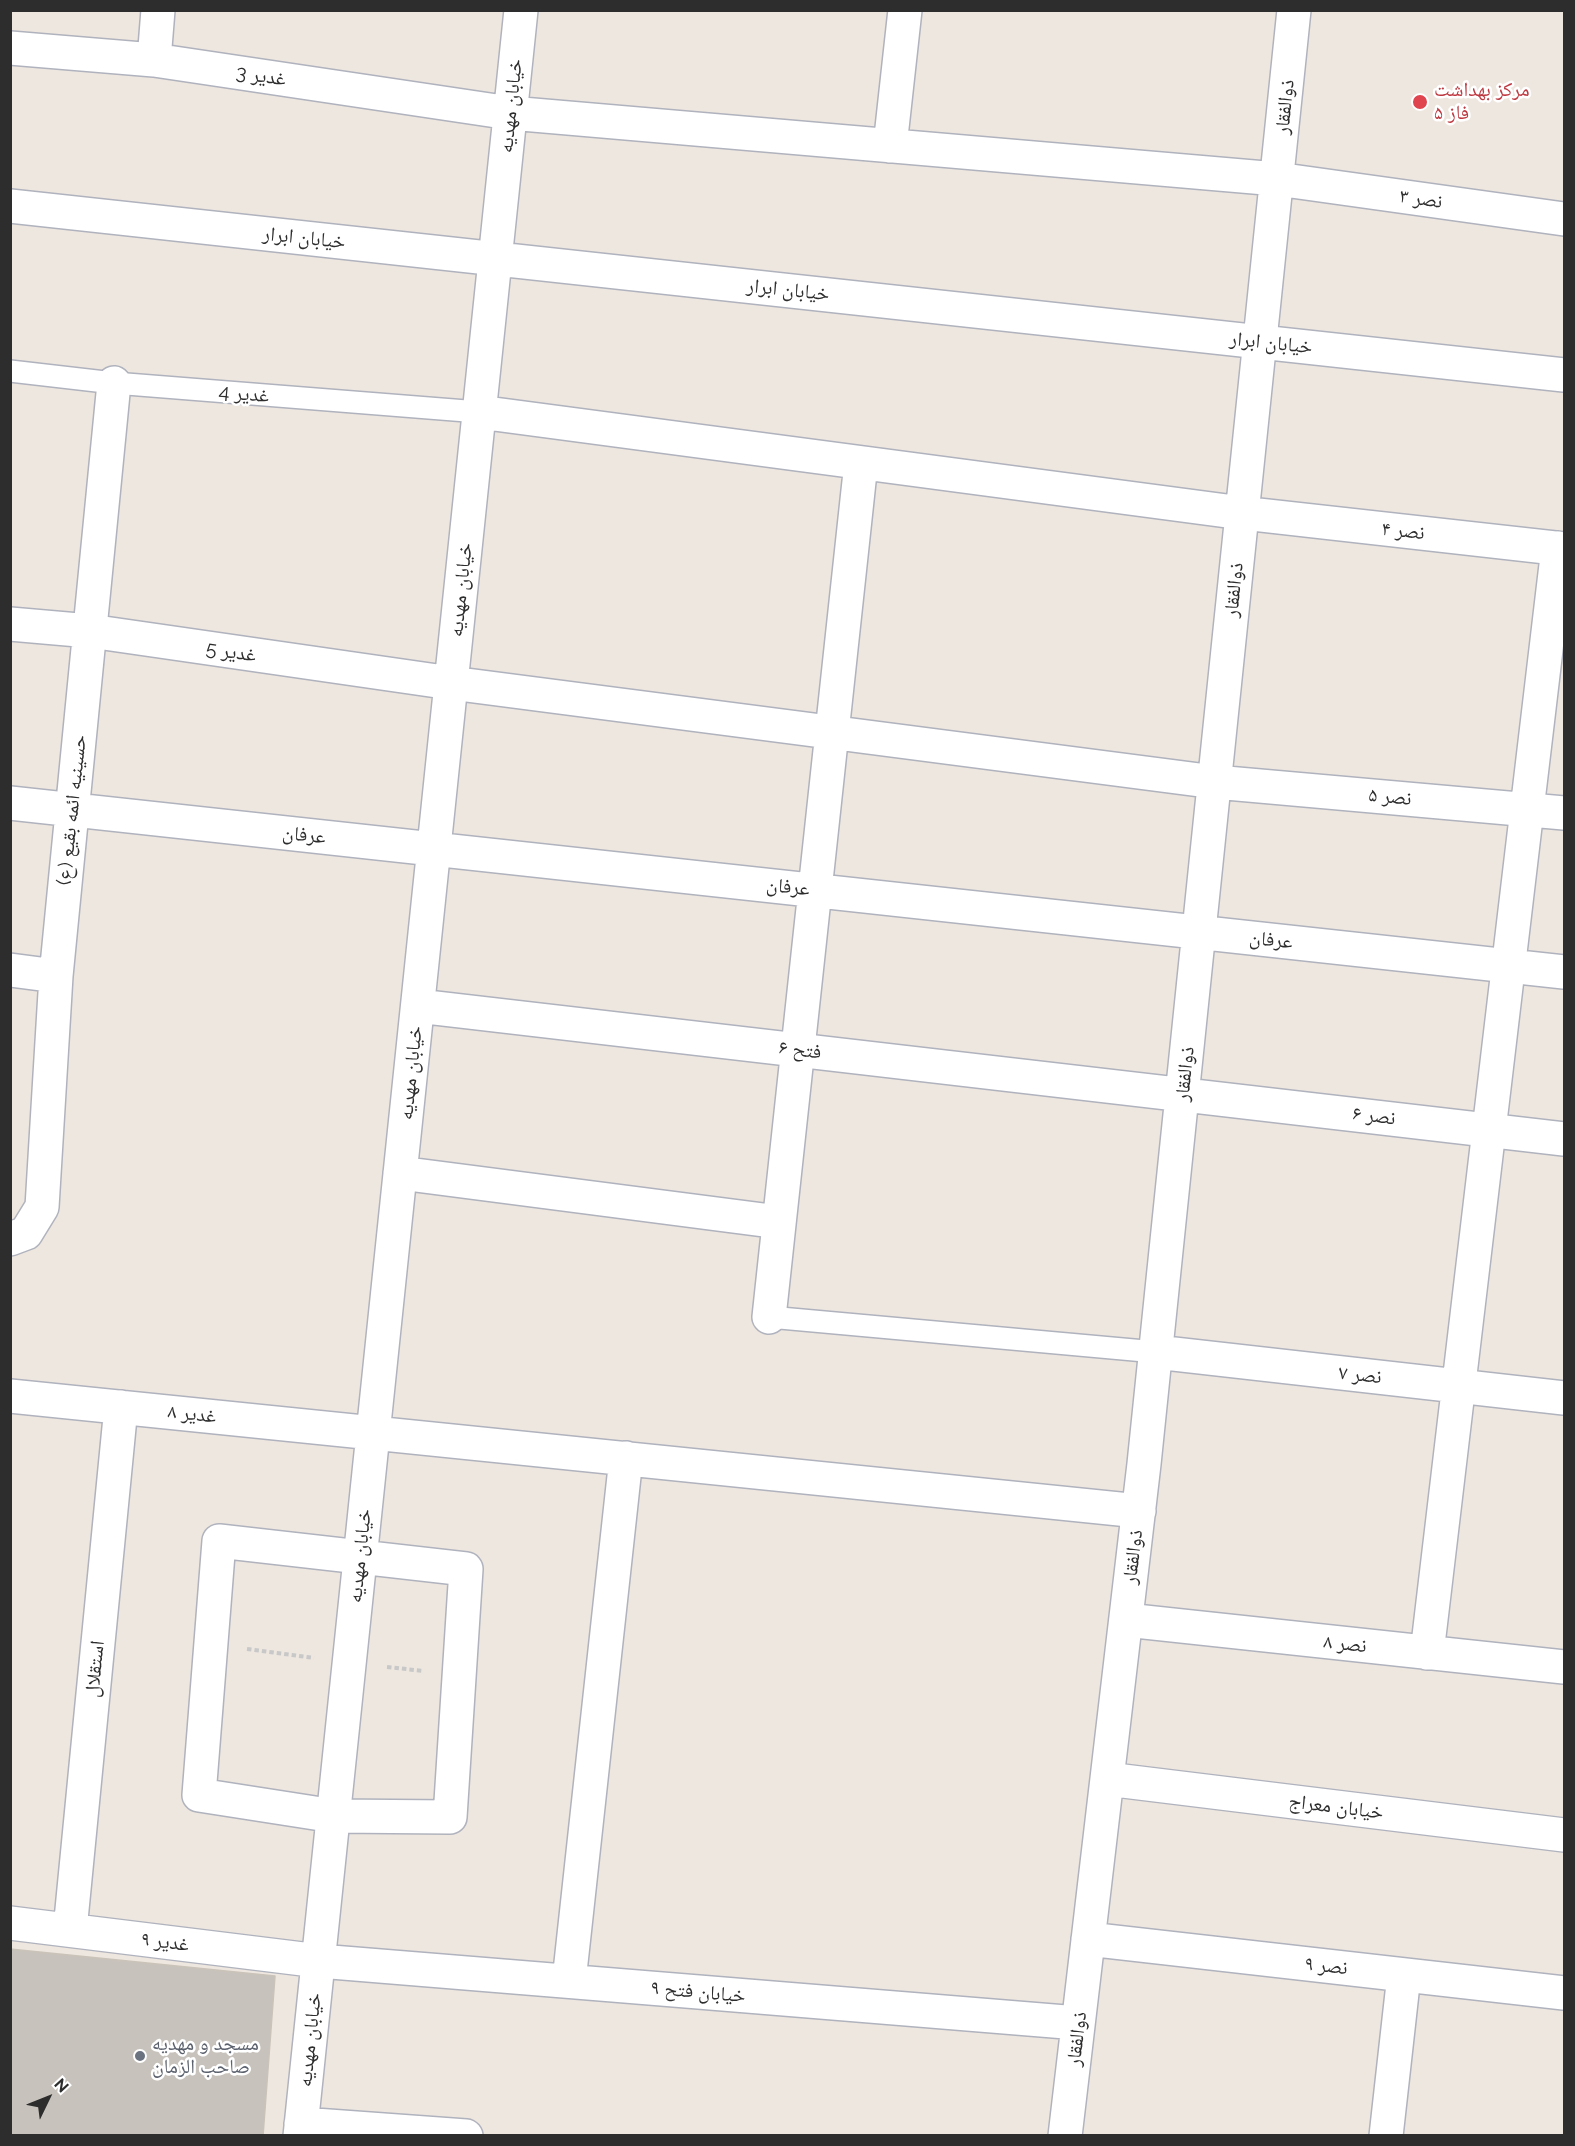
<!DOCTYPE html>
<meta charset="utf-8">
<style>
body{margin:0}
#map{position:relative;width:1575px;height:2146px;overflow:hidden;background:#eee7e0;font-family:Raleway,sans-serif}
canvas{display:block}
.frame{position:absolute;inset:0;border:12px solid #2d2d2d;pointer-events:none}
.north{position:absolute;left:18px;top:2068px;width:60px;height:60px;-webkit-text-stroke:4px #fff;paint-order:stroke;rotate:47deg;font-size:16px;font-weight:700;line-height:24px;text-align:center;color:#2d2d2d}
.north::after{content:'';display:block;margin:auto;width:21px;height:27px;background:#2d2d2d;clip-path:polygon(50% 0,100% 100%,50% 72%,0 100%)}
</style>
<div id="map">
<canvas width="1575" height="2146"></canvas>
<div class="frame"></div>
<div class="north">N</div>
</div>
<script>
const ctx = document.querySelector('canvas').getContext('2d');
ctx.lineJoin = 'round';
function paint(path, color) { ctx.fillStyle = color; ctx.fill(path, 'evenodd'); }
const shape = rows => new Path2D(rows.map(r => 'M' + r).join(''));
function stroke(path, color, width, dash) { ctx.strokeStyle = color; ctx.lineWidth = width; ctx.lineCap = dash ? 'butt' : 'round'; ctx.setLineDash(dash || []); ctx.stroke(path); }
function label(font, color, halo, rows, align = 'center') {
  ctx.font = font + ' Raleway,"Noto Naskh Arabic",sans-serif'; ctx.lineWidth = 5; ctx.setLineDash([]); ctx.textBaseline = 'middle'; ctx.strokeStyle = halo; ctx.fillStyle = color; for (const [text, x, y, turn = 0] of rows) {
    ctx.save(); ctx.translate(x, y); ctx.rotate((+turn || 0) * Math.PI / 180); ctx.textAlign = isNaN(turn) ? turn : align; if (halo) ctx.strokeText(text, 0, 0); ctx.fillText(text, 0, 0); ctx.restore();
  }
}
const building = shape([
 [10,1949,275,1976,263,2136,10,2136,10,1949]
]);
const path = shape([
 [247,1649,314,1658],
 [387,1667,424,1671]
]);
const service = shape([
 [10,371,114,383,479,412],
 [769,1317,1156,1352]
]);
const minor = shape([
 [10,48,154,60,510,113,1277,179,1564,219],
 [154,60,158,10],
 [890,146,905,10],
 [10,206,1564,375],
 [479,412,1242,513,1564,549],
 [10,624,90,631,451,683,1215,782,1564,813],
 [10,803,1564,972],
 [10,970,56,976],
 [418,1006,1564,1139],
 [400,1173,779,1222],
 [10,1239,26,1233,42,1207,56,976,114,383],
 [769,1317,861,463],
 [1156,1352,1564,1398],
 [10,1396,1139,1511],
 [219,1541,466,1569,450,1817,334,1816,199,1795,219,1541],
 [1126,1620,1564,1667],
 [1427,1653,1558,548],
 [1107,1779,1564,1835],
 [10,1923,319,1961,1078,2023],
 [70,1930,121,1407],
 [1088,1939,1564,1993],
 [569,1981,626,1458],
 [301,2124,466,2136],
 [300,2136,521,10],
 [1065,2136,1144,1464,1294,10],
 [1386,2136,1404,1975]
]);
const markers = [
 [1420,102,8,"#e0444e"],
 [140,2056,6,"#6b7280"]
];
const streetNames = [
 ["غدیر 3",261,76,8],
 ["خیابان مهدیه",511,106,-84],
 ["ذوالفقار",1285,107,-84],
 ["نصر ۳",1421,199,8],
 ["خیابان ابرار",304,238,6],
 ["خیابان ابرار",788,290,6],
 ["خیابان ابرار",1271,343,6],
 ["غدیر 4",244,394,5],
 ["نصر ۴",1403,531,6],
 ["خیابان مهدیه",461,590,-84],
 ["ذوالفقار",1234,590,-84],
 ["غدیر 5",231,652,8],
 ["نصر ۵",1390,797,5],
 ["حسینیه ائمه بقیع (ع)",72,810,-84],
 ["عرفان",304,835,6],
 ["عرفان",788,887,6],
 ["عرفان",1271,940,6],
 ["فتح ۶",800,1050,7],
 ["خیابان مهدیه",411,1073,-84],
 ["ذوالفقار",1185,1074,-84],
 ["نصر ۶",1374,1116,7],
 ["نصر ۷",1360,1375,6],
 ["غدیر ۸",192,1414,6],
 ["خیابان مهدیه",360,1556,-84],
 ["ذوالفقار",1133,1557,-83],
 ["نصر ۸",1345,1644,6],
 ["استقلال",95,1669,-84],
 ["خیابان معراج",1336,1807,7],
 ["غدیر ۹",165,1942,7],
 ["نصر ۹",1326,1966,6],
 ["خیابان فتح ۹",698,1992,5],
 ["ذوالفقار",1077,2039,-83],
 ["خیابان مهدیه",310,2040,-84]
];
const healthNames = [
 ["مرکز بهداشت",1434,90],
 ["فاز ۵",1434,113]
];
const worshipNames = [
 ["مسجد و مهدیه",152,2044],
 ["صاحب الزمان",152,2067]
];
paint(building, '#c7c2bb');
stroke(building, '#cac3b9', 1.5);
stroke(service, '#b0b3bd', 24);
stroke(minor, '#b0b3bd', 36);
stroke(path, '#c8c8c8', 4, [4.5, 3]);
stroke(service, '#fff', 21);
stroke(minor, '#fff', 33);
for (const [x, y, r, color] of markers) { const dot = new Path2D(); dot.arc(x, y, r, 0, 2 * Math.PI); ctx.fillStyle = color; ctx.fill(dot); stroke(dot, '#fff', 2); }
label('20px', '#2d2d2d', '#fff', streetNames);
label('20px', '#be3a42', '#fff', healthNames, 'left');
label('20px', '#5b616d', '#fff', worshipNames, 'left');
</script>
